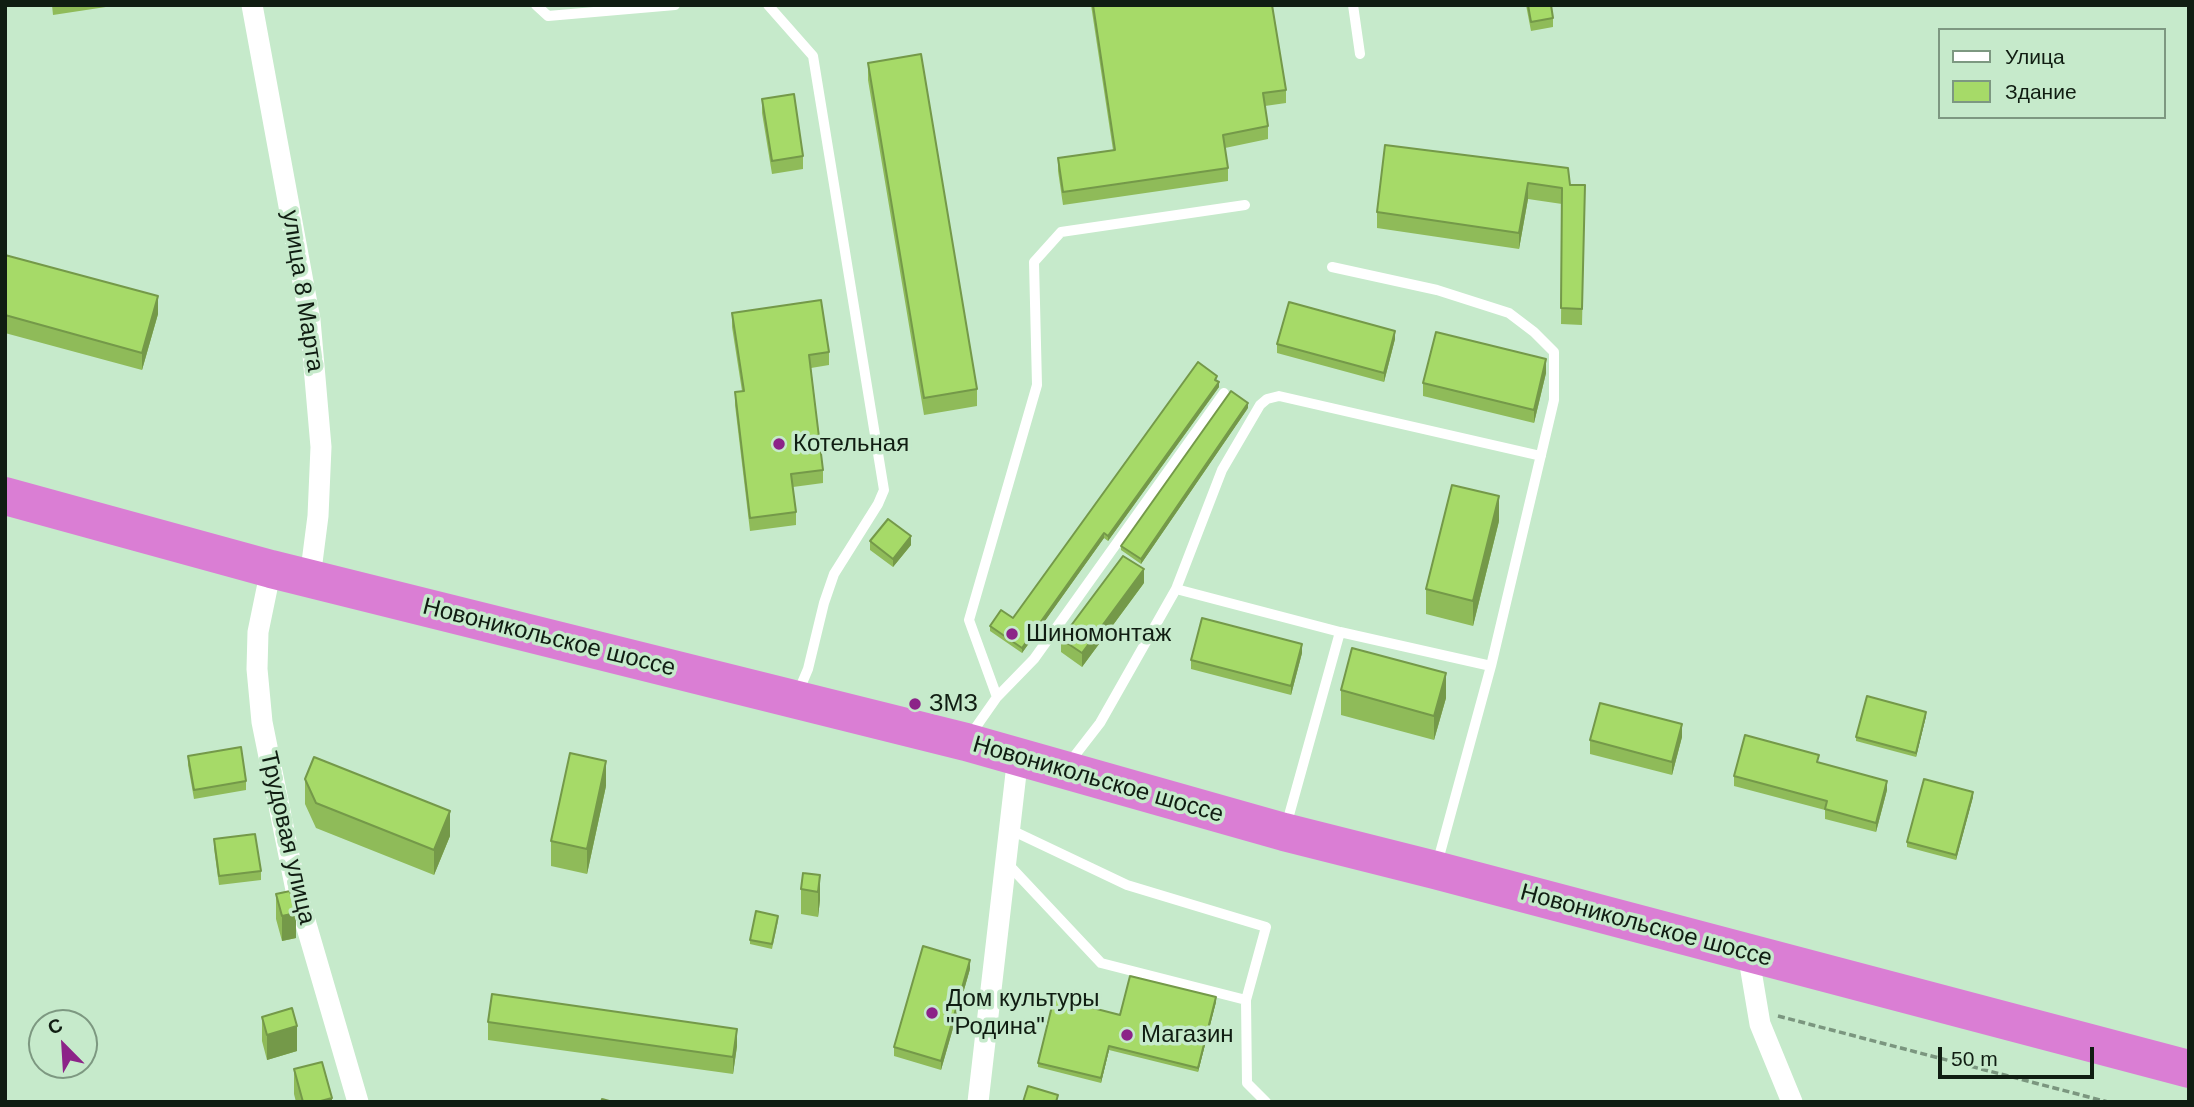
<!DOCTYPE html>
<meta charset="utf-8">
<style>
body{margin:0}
#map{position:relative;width:2194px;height:1107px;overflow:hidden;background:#c6eacb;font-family:Arial,sans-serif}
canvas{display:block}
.frame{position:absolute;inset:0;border:7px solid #101d12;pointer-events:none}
.legend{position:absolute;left:1938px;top:28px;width:228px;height:91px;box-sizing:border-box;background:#c6eacb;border:2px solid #7d9881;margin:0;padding:9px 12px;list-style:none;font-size:21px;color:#101d12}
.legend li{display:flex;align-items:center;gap:14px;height:35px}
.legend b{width:35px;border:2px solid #7d9881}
.north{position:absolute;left:28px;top:1009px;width:70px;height:70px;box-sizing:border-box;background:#c6eacb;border:2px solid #7d9881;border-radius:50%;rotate:336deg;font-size:19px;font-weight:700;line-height:28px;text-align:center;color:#101d12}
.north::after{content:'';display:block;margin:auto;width:24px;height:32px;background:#8c2388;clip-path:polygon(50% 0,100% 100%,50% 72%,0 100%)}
.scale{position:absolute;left:1938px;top:1047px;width:156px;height:32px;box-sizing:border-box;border:4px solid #101d12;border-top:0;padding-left:9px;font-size:21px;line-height:24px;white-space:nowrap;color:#101d12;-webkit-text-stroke:5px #c6eacb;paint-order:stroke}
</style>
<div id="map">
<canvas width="2194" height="1107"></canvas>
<div class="frame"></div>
<ul class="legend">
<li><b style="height:9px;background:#fff"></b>Улица</li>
<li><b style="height:19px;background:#a6da68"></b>Здание</li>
</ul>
<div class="north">С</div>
<div class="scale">50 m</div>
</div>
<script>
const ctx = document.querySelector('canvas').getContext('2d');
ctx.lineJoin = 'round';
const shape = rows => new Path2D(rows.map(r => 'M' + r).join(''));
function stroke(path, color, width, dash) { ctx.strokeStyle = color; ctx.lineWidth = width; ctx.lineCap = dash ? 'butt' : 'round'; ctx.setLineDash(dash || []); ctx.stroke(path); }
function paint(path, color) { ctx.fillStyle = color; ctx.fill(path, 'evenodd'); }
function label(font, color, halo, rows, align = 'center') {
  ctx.font = font + ' Arial,sans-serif'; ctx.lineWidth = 7; ctx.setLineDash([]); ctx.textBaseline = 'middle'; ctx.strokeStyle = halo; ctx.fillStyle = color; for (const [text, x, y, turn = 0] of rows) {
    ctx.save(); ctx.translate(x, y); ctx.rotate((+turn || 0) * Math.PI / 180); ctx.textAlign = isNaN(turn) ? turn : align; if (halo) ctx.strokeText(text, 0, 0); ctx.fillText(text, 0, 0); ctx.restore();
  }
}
const path = shape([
 [1778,1016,2108,1102]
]);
const lane = shape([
 [536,5,548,16,675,5],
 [768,5,813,56,884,490,878,504,834,574,824,603,808,669,797,695],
 [1353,5,1360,54],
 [1332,267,1437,290,1509,313,1534,332,1554,352,1554,400,1491,666,1437,864],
 [1176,589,1340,632,1491,666],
 [997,697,1034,659,1224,393],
 [969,737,997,697,969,620,1037,385,1034,262,1061,232,1245,205],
 [1069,763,1100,723,1176,589,1222,470,1260,405,1267,399,1279,396,1541,456],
 [1286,826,1340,632],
 [1009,829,1127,885,1266,927,1246,1000],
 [1007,863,1101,963,1246,1000,1247,1083,1266,1102]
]);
const street = shape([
 [252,5,310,320,321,447,318,516,310,578],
 [271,569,258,632,257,669,262,722,296,890,358,1102],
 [1748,953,1760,1024,1792,1102],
 [978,1102,1018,756]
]);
const highway = shape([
 [5,496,271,569,966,742,1284,832,1435,870,2189,1069]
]);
const wall = shape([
 [52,5,119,5,53,15],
 [1091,5,1272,5,1286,90,1286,103,1265,106,1268,126,1268,139,1225,148,1228,168,1228,181,1063,205,1058,171,1058,158,1113,150],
 [1526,5,1551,5,1553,18,1553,27,1531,31],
 [868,63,977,389,977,406,924,415,868,80],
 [762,99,803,156,803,169,772,174,762,113],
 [1385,145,1570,185,1585,185,1582,325,1561,324,1562,204,1528,199,1519,249,1377,228,1377,212],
 [5,255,158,314,142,370,5,333],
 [732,313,829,352,829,365,811,368,823,470,823,483,793,487,796,512,796,525,750,531,735,405,735,392,742,391,732,327],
 [1395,339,1384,382,1277,353,1277,344],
 [1546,373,1534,423,1423,396,1423,383],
 [1217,381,1219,387,1108,541,1104,538,1022,653,990,631,990,626,1013,618],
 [1248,408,1141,564,1121,550,1121,546],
 [1499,521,1473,626,1426,614,1426,589],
 [870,541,911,545,893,567,870,550],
 [1144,583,1082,667,1061,652,1061,639],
 [1302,653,1291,695,1191,669,1191,660],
 [1341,690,1446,698,1434,740,1341,715],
 [1926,716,1916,757,1856,741,1856,737],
 [1682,737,1672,775,1590,754,1590,740],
 [188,756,246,781,246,790,194,799,188,765],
 [1819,763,1887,790,1876,832,1825,819,1825,810,1734,786,1734,776],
 [305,779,450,836,434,875,316,828,305,804],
 [606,786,587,874,551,866,551,841],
 [1973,797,1956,860,1907,847,1907,842],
 [214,839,261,871,261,880,219,885,214,848],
 [820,875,820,900,818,917,801,914,801,889],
 [276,894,296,938,282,941,276,919],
 [778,921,772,949,750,944,750,940],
 [970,969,941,1070,894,1056,894,1047],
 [1216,1002,1198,1072,1109,1050,1101,1083,1038,1067,1038,1063,1120,1015],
 [262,1017,297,1051,267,1060,262,1041],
 [488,1022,737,1046,733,1074,488,1040],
 [294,1069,332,1102,296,1102,294,1094]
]);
const shadedWall = shape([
 [1528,183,1528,199,1519,249,1519,233],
 [158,296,158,314,142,370,142,353],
 [1395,331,1395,339,1384,382,1384,373],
 [1546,359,1546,373,1534,423,1534,410],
 [1219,382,1219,387,1108,541,1108,536],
 [1248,403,1248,408,1141,564,1141,559],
 [1499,496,1499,521,1473,626,1473,601],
 [1104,533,1104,538,1022,653,1022,648],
 [911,536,911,545,893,567,893,559],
 [1144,569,1144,583,1082,667,1082,653],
 [1302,644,1302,653,1291,695,1291,686],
 [1446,673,1446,698,1434,740,1434,716],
 [1926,712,1926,716,1916,757,1916,753],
 [1682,724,1682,737,1672,775,1672,762],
 [606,761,606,786,587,874,587,849],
 [1887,781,1887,790,1876,832,1876,823],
 [1973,792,1973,797,1956,860,1956,855],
 [450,811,450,836,434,875,434,850],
 [820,875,820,900,818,917,818,892],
 [296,913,296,938,282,941,282,916],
 [970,960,970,969,941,1070,941,1061],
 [1216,997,1216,1002,1198,1072,1198,1068],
 [297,1026,297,1051,267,1060,267,1035],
 [737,1029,737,1046,733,1074,733,1057],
 [1109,1046,1109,1050,1101,1083,1101,1078],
 [332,1098,332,1102,317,1102]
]);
const building = shape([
 [1093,5,1272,5,1286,90,1263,93,1268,126,1223,135,1228,168,1063,192,1058,158,1115,150,1093,5],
 [1528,5,1551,5,1553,18,1531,22,1528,5],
 [921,54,977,389,924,398,868,63,921,54],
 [794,94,803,156,772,161,762,99,794,94],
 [1385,145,1568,168,1570,185,1585,185,1582,309,1561,308,1562,188,1528,183,1519,233,1377,212,1385,145],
 [5,255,158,296,142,353,5,315,5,255],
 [821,300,829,352,809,355,823,470,791,474,796,512,750,518,735,392,744,391,732,313,821,300],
 [1289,302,1395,331,1384,373,1277,344,1289,302],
 [1436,332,1546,359,1534,410,1423,383,1436,332],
 [1198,362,1217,376,1215,380,1219,382,1108,536,1104,533,1022,648,990,626,1001,610,1013,618,1198,362],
 [1231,391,1248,403,1141,559,1121,546,1231,391],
 [1452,485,1499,496,1473,601,1426,589,1452,485],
 [888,519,911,536,893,559,870,541,888,519],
 [1123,556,1144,569,1082,653,1061,639,1123,556],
 [1202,618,1302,644,1291,686,1191,660,1202,618],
 [1352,648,1446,673,1434,716,1341,690,1352,648],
 [1867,696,1926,712,1916,753,1856,737,1867,696],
 [1600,703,1682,724,1672,762,1590,740,1600,703],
 [1745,735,1819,755,1817,762,1887,781,1876,823,1825,809,1827,801,1734,776,1745,735],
 [241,747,246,781,194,790,188,756,241,747],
 [570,753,606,761,587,849,551,841,570,753],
 [314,757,450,811,434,850,316,803,305,779,314,757],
 [1924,779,1973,792,1956,855,1907,842,1924,779],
 [255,834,261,871,219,876,214,839,255,834],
 [803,873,820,875,818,892,801,889,803,873],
 [290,891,296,913,282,916,276,894,290,891],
 [756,911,778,916,772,944,750,940,756,911],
 [923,946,970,960,941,1061,894,1047,923,946],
 [1130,976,1216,997,1198,1068,1109,1046,1101,1078,1038,1063,1054,998,1120,1015,1130,976],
 [492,994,737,1029,733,1057,488,1022,492,994],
 [292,1008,297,1026,267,1035,262,1017,292,1008],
 [322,1062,332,1098,317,1102,303,1102,294,1069,322,1062],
 [1028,1086,1058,1095,1056,1102,1023,1102,1028,1086],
 [602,1099,613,1102,601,1102,602,1099]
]);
const markers = [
 [779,444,7,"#8c2388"],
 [1012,634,7,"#8c2388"],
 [915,704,7,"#8c2388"],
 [932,1013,7,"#8c2388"],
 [1127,1035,7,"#8c2388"]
];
const streetNames = [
 ["улица 8 Марта",302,291,81],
 ["Новоникольское шоссе",549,638,14],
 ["Новоникольское шоссе",1098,780,16],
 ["Трудовая улица",287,838,77],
 ["Новоникольское шоссе",1646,926,15]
];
const poiNames = [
 ["Котельная",793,444],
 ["Шиномонтаж",1026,634],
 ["ЗМЗ",929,704],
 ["Дом культуры",946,999],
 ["\"Родина\"",946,1027],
 ["Магазин",1141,1035]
];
stroke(path, '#7b967f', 3.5, [7, 3.5]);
stroke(lane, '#fff', 10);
stroke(street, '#fff', 21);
stroke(highway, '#da7ed4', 38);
paint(wall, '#8fbb59');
paint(shadedWall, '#749949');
paint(building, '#a6da68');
stroke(building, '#749949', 2);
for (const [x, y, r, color] of markers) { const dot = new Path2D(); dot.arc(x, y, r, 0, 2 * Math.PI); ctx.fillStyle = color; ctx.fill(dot); stroke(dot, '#c6eacb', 2.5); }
label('24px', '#101d12', '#c6eacb', streetNames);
label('24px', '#101d12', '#c6eacb', poiNames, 'left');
</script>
